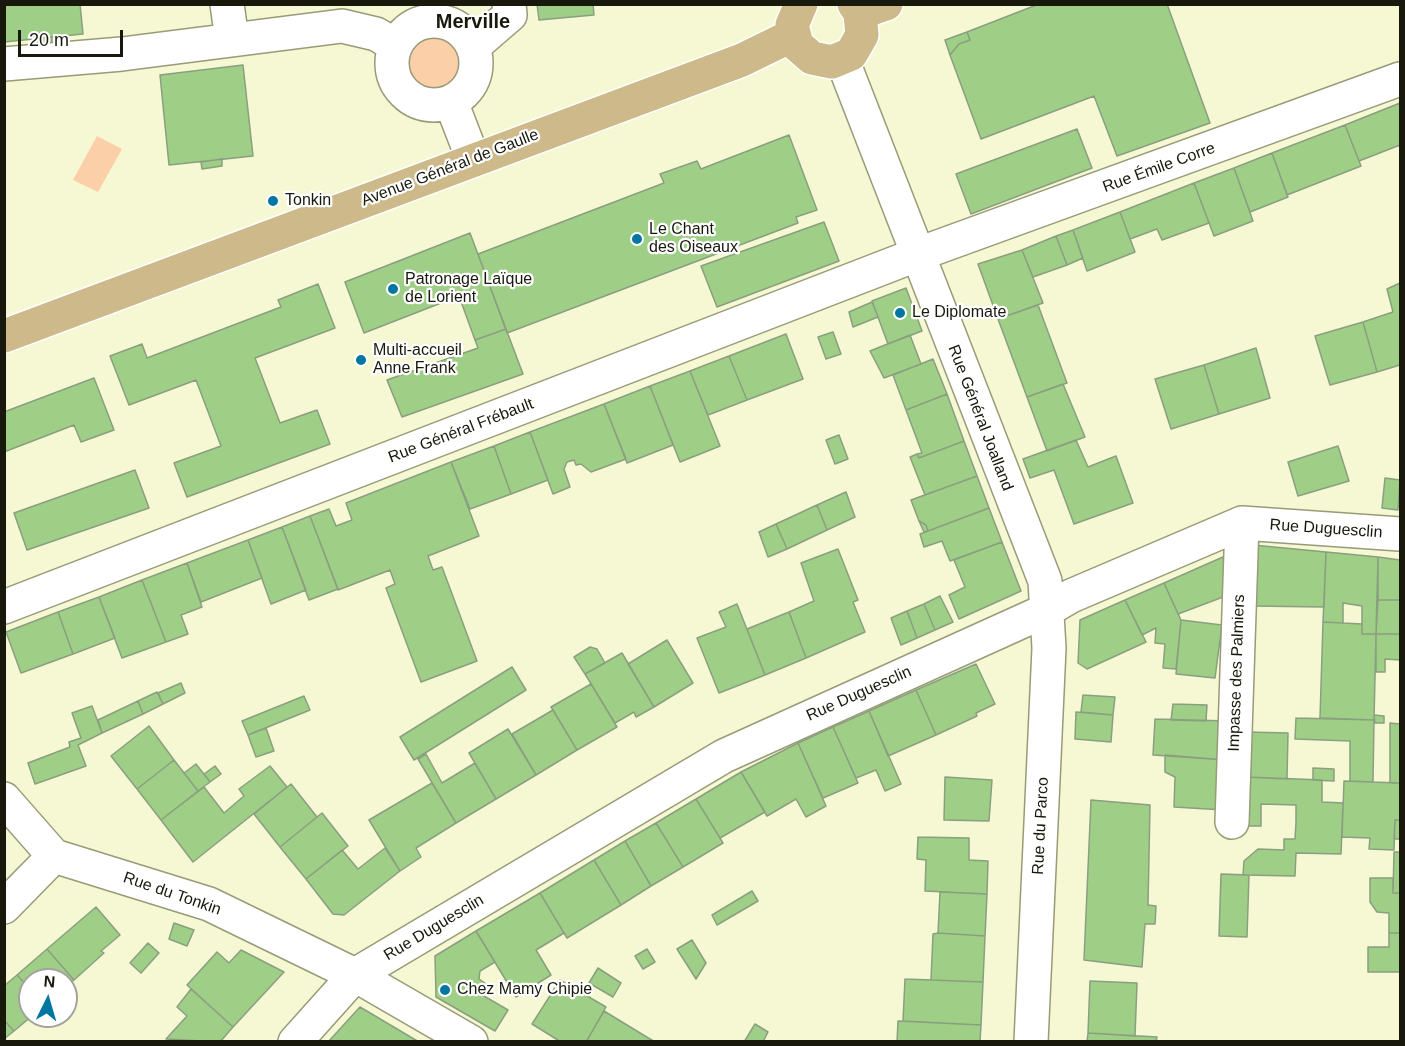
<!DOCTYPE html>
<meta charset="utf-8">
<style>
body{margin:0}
#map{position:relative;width:1405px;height:1046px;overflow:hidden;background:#f5f8d2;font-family:Helvetica,sans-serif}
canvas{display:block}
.frame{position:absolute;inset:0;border:6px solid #18190c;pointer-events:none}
.north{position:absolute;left:18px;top:968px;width:60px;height:60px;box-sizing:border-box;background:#fff;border:2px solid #a3a39e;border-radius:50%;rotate:5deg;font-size:16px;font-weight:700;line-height:24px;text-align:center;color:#18190c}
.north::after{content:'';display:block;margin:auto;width:21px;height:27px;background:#0077a0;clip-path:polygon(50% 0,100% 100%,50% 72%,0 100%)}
.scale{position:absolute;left:18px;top:30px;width:105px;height:27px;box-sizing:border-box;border:3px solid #18190c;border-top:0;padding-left:8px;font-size:18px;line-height:21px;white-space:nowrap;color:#18190c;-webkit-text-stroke:4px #fff;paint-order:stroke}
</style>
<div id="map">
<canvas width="1405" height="1046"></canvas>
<div class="frame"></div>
<div class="north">N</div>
<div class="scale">20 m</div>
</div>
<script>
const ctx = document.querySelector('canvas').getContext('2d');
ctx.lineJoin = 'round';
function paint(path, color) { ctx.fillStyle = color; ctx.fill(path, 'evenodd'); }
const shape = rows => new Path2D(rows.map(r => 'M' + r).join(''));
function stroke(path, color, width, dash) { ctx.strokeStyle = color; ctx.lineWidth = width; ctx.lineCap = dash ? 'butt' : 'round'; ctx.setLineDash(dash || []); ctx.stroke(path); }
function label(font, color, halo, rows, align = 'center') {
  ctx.font = font + ' Helvetica,sans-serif'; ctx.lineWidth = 4.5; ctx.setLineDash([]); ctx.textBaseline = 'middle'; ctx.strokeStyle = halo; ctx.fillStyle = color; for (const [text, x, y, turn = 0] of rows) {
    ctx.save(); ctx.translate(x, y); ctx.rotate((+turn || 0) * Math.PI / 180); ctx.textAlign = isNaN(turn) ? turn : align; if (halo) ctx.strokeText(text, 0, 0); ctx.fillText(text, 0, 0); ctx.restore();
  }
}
const green = shape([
 '403 64a31 31 0 1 1 62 0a31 31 0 1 1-62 0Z',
 [97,136,122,149,98,192,73,180]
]);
const building = shape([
 [4,4,80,4,83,34,4,42,4,4],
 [537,4,593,4,594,15,539,20,537,4],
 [1039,4,1167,4,1210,123,1117,156,1094,96,981,139,950,55,959,44,970,40,967,32,1039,4],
 [967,32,970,40,959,44,950,55,945,40,967,32],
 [52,37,52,43,33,45,32,39,52,37],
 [243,65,253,156,169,165,160,75,243,65],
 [1400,103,1400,145,1359,161,1345,125,1400,103],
 [1345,125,1361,166,1287,195,1272,153,1345,125],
 [1077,129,1092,168,971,214,956,174,1077,129],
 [789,135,817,210,796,217,798,223,507,333,478,254,664,183,660,174,697,161,701,169,789,135],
 [1272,153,1288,197,1250,212,1234,168,1272,153],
 [222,159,222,166,202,169,201,162,222,159],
 [1234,168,1253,221,1214,236,1194,183,1234,168],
 [1194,183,1209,223,1162,240,1157,229,1130,239,1120,212,1194,183],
 [1120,212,1135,252,1087,271,1073,230,1120,212],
 [824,222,839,261,717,307,701,266,824,222],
 [1073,230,1083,258,1067,265,1056,236,1073,230],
 [470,233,506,329,475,340,459,296,364,333,345,282,470,233],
 [1056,236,1067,265,1033,277,1022,250,1056,236],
 [1022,250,1043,303,998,319,978,264,1022,250],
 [1400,283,1400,365,1377,372,1363,322,1393,312,1387,289,1400,283],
 [318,284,335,328,255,358,280,423,317,410,330,444,187,497,174,463,221,446,196,380,129,405,110,356,142,344,147,358,281,307,278,300,318,284],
 [906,288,922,331,888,344,872,301,906,288],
 [872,302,878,317,853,327,849,312,872,302],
 [1038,305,1067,383,1027,397,998,319,1038,305],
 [1363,322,1377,372,1330,385,1315,336,1363,322],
 [506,329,523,374,402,417,387,380,478,348,475,340,506,329],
 [833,332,841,354,826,359,818,337,833,332],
 [786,334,803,379,747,400,729,356,786,334],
 [910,335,921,364,884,378,870,351,910,335],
 [1256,348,1270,398,1219,414,1204,365,1256,348],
 [729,356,747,400,708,415,690,371,729,356],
 [933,359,947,394,906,410,893,375,933,359],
 [1204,365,1219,414,1171,429,1155,379,1204,365],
 [690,371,720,446,680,462,650,386,690,371],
 [94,378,114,430,81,442,74,425,4,452,4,412,94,378],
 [1063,384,1085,437,1047,451,1027,397,1063,384],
 [650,386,673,445,627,463,604,404,650,386],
 [947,394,964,441,919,458,917,454,922,453,906,410,947,394],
 [604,404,626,459,591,472,581,464,576,465,574,460,567,462,564,469,570,487,553,494,530,432,604,404],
 [530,432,548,480,511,494,494,446,530,432],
 [839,435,848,459,835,464,826,440,839,435],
 [1076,440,1088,467,1116,456,1133,503,1074,524,1054,470,1030,478,1023,459,1076,440],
 [964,441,977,476,925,495,910,457,917,454,919,458,964,441],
 [494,446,511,494,470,509,451,462,494,446],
 [1338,446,1349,481,1298,496,1288,462,1338,446],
 [451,462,479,536,428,556,433,570,442,567,477,661,421,682,386,588,395,584,390,570,338,590,310,516,329,509,336,526,352,520,346,503,451,462],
 [135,470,149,508,27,550,14,513,135,470],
 [977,476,989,508,928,531,926,525,919,521,911,500,977,476],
 [1385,478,1400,480,1398,510,1382,508,1385,478],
 [846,492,855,517,827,530,817,505,846,492],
 [817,505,827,530,787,549,776,524,817,505],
 [989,508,1002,542,950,561,942,541,924,547,920,534,989,508],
 [310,516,338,589,309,600,282,527,310,516],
 [919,521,926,525,928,531,924,532,919,521],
 [776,524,787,549,768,557,759,532,776,524],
 [282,527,306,590,271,604,248,540,282,527],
 [248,540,262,578,201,602,187,563,248,540],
 [1002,542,1021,591,959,619,949,595,965,587,954,560,1002,542],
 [1253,545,1326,552,1324,607,1251,606,1253,545],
 [838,549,858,600,853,602,865,632,806,658,789,612,814,601,801,563,838,549],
 [1326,552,1378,557,1376,634,1362,634,1362,606,1343,603,1343,623,1323,622,1326,552],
 [1232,553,1231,594,1178,614,1164,583,1232,553],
 [1378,557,1400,560,1400,600,1378,600,1378,557],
 [187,563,202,607,181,615,188,634,166,642,142,580,187,563],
 [142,580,166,642,122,658,99,597,142,580],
 [1164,583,1181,620,1176,669,1163,668,1165,644,1155,643,1156,628,1142,635,1125,600,1164,583],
 [940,596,953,622,935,630,924,604,940,596],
 [99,597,115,638,73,654,58,612,99,597],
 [1125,600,1146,642,1087,669,1078,663,1080,620,1125,600],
 [1378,600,1400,600,1400,634,1376,634,1378,600],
 [737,604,765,675,719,693,697,638,726,627,719,612,737,604],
 [924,604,935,630,917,638,907,611,924,604],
 [907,611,917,638,901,645,891,618,907,611],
 [58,612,73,654,21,673,6,632,58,612],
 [789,612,806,658,765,675,747,629,789,612],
 [1181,620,1222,625,1215,678,1176,674,1181,620],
 [1323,622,1362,624,1362,634,1376,634,1374,720,1320,718,1323,622],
 [1376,634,1400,634,1400,660,1385,659,1385,672,1376,672,1376,634],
 [667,640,693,683,654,707,628,664,667,640],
 [590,647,597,649,605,663,585,674,574,657,590,647],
 [622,653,654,707,636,717,634,712,615,723,585,674,622,653],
 [976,664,995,704,976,713,977,716,936,735,916,690,976,664],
 [512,667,526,690,414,760,400,737,512,667],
 [181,683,185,693,163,704,158,693,181,683],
 [591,684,617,727,577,750,551,707,591,684],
 [916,690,936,735,888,756,869,711,916,690],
 [157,692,163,704,143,714,138,701,157,692],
 [1083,695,1115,697,1113,715,1081,712,1083,695],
 [304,696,310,710,248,735,242,721,304,696],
 [138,701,143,714,102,733,98,720,138,701],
 [1173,704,1207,705,1206,721,1171,720,1173,704],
 [92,706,102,733,78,745,86,766,35,784,28,763,70,747,69,742,81,738,72,713,92,706],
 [553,710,577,750,536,775,512,734,553,710],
 [869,711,901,784,885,791,876,770,856,778,833,727,869,711],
 [1076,712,1113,715,1111,742,1075,739,1076,712],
 [1374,715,1384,716,1384,723,1375,723,1374,715],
 [1296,718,1374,720,1373,782,1350,781,1350,741,1295,739,1296,718],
 [1155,719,1227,721,1226,760,1153,755,1155,719],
 [1390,723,1400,724,1400,783,1390,783,1390,723],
 [149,726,174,760,137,789,111,756,149,726],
 [833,727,858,783,823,798,798,743,833,727],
 [266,728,274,751,256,757,248,735,266,728],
 [508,729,536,775,496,799,469,753,508,729],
 [1247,732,1288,733,1287,779,1246,777,1247,732],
 [798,743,826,806,806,817,796,799,767,816,741,772,798,743],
 [426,754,442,783,475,763,496,799,456,823,418,759,426,754],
 [1165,755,1226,760,1224,810,1174,807,1175,777,1165,772,1165,755],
 [174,760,198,791,161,820,137,789,174,760],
 [196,764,210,782,198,791,184,773,196,764],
 [215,766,221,774,210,782,204,774,215,766],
 [270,766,287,787,193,862,161,820,204,787,224,813,244,796,239,789,270,766],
 [1313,768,1334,769,1334,781,1313,780,1313,768],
 [741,772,765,812,720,838,696,799,741,772],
 [945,777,992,780,989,821,944,820,945,777],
 [1246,777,1322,780,1322,802,1343,803,1341,854,1296,853,1295,876,1243,875,1244,861,1258,849,1284,850,1284,839,1295,839,1296,822,1296,805,1261,804,1261,826,1245,826,1246,777],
 [1344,781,1400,783,1400,820,1395,820,1394,850,1369,849,1370,838,1342,837,1344,781],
 [432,783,456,823,416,848,421,857,400,871,369,820,432,783],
 [291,784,317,817,280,847,254,814,291,784],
 [696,799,723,843,683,867,656,823,696,799],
 [1091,800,1150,805,1148,905,1156,906,1155,924,1145,924,1142,967,1084,960,1091,800],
 [322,813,348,846,306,879,280,847,322,813],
 [1395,820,1400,820,1400,839,1394,839,1395,820],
 [656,823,683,867,651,886,625,841,656,823],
 [918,837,969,838,969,860,988,861,987,894,925,891,926,860,917,859,918,837],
 [625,841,651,886,621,905,594,860,625,841],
 [385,848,400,871,344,915,333,914,306,879,342,850,358,869,385,848],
 [1394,852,1400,852,1400,893,1393,893,1394,852],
 [594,860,621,905,567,938,540,893,594,860],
 [1221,874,1249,875,1247,937,1219,936,1221,874],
 [1370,878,1393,878,1393,893,1400,893,1400,933,1389,933,1389,913,1377,912,1370,902,1370,878],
 [752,891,758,901,717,925,712,915,752,891],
 [940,892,987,894,985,936,938,933,940,892],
 [540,893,564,933,536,950,551,975,516,997,476,931,540,893],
 [96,907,120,935,101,951,104,953,74,980,47,949,96,907],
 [174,923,194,930,187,946,169,939,174,923],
 [476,931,495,962,480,971,479,979,489,986,484,996,508,1010,495,1031,436,997,435,956,476,931],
 [938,933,985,936,983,982,931,980,933,934,938,933],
 [1389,933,1400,933,1400,972,1368,972,1368,947,1389,947,1389,933],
 [692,940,706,963,696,979,677,949,692,940],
 [148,943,159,953,141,973,130,963,148,943],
 [47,949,74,980,66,986,66,980,30,980,30,989,17,975,47,949],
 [647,949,655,962,643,969,635,956,647,949],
 [241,950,284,972,233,1027,187,985,217,952,229,963,241,950],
 [598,968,621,983,613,997,589,983,598,968],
 [17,975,30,989,32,1016,14,1031,4,1020,4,986,17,975],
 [905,979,983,982,981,1025,903,1021,905,979],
 [560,980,606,1007,586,1042,561,1042,532,1024,560,980],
 [1090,981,1137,983,1135,1036,1088,1033,1090,981],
 [191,989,233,1027,220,1042,166,1039,187,1016,177,1007,191,989],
 [360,1007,419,1042,328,1042,360,1007],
 [604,1011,645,1036,655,1042,586,1042,604,1011],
 [4,1020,14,1031,4,1039,4,1020],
 [898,1021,981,1025,980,1042,897,1042,898,1021],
 [755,1024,768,1032,763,1042,744,1042,755,1024],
 [1088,1033,1157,1037,1156,1042,1087,1042,1088,1033]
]);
const minor = shape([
 [227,4,232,40],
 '392 63a42 42 0 1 1 84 0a42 42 0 1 1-84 0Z',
 [473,47,510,15,509,4],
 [842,59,1045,581,1049,648,1031,1042],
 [4,64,122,54,342,26,376,34,395,45],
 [451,102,473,159],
 [4,607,916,255,1400,79],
 [4,799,54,856,209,904,355,975,471,1042],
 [1232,822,1242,523],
 [4,907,54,856],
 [295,1042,355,975,724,756,1047,610,1071,596,1242,523,1400,534]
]);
const major = shape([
 [801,4,792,25,797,45,812,58,832,62,851,54,862,35,860,13,854,4],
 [860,13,886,4],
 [4,336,742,60,793,35]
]);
const markers = [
 [273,201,6,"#0077a0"],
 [637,239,6,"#0077a0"],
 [393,289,6,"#0077a0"],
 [900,313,6,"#0077a0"],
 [361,360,6,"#0077a0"],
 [445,990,6,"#0077a0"]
];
const streetNames = [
 ["Avenue Général de Gaulle",450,168,-21],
 ["Rue Émile Corre",1159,168,-20],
 ["Rue Général Joalland",980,418,69],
 ["Rue Général Frébault",461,431,-21],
 ["Rue Duguesclin",1326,529,4],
 ["Impasse des Palmiers",1237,673,-88],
 ["Rue Duguesclin",859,694,-24],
 ["Rue du Parco",1041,826,-87],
 ["Rue du Tonkin",172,894,19],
 ["Rue Duguesclin",434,928,-31]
];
const poiNames = [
 ["Tonkin",285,201],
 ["Le Chant",649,230],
 ["des Oiseaux",649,248],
 ["Patronage Laïque",405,280],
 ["de Lorient",405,298],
 ["Le Diplomate",912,313],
 ["Multi-accueil",373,351],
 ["Anne Frank",373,369],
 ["Chez Mamy Chipie",457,990]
];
const quarterNames = [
 ["Merville",473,22]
];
paint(green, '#fbcfa7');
paint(building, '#9fcf86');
stroke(building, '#8a9f80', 1.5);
stroke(minor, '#989b77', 36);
stroke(major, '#fff', 36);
stroke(minor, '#fff', 33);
stroke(major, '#cdb989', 33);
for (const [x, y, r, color] of markers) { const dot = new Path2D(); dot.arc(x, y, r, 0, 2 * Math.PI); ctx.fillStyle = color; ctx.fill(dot); stroke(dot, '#fff', 2); }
label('16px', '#18190c', '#fff', streetNames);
label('16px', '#18190c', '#fff', poiNames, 'left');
label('bold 20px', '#18190c', '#fff', quarterNames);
</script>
